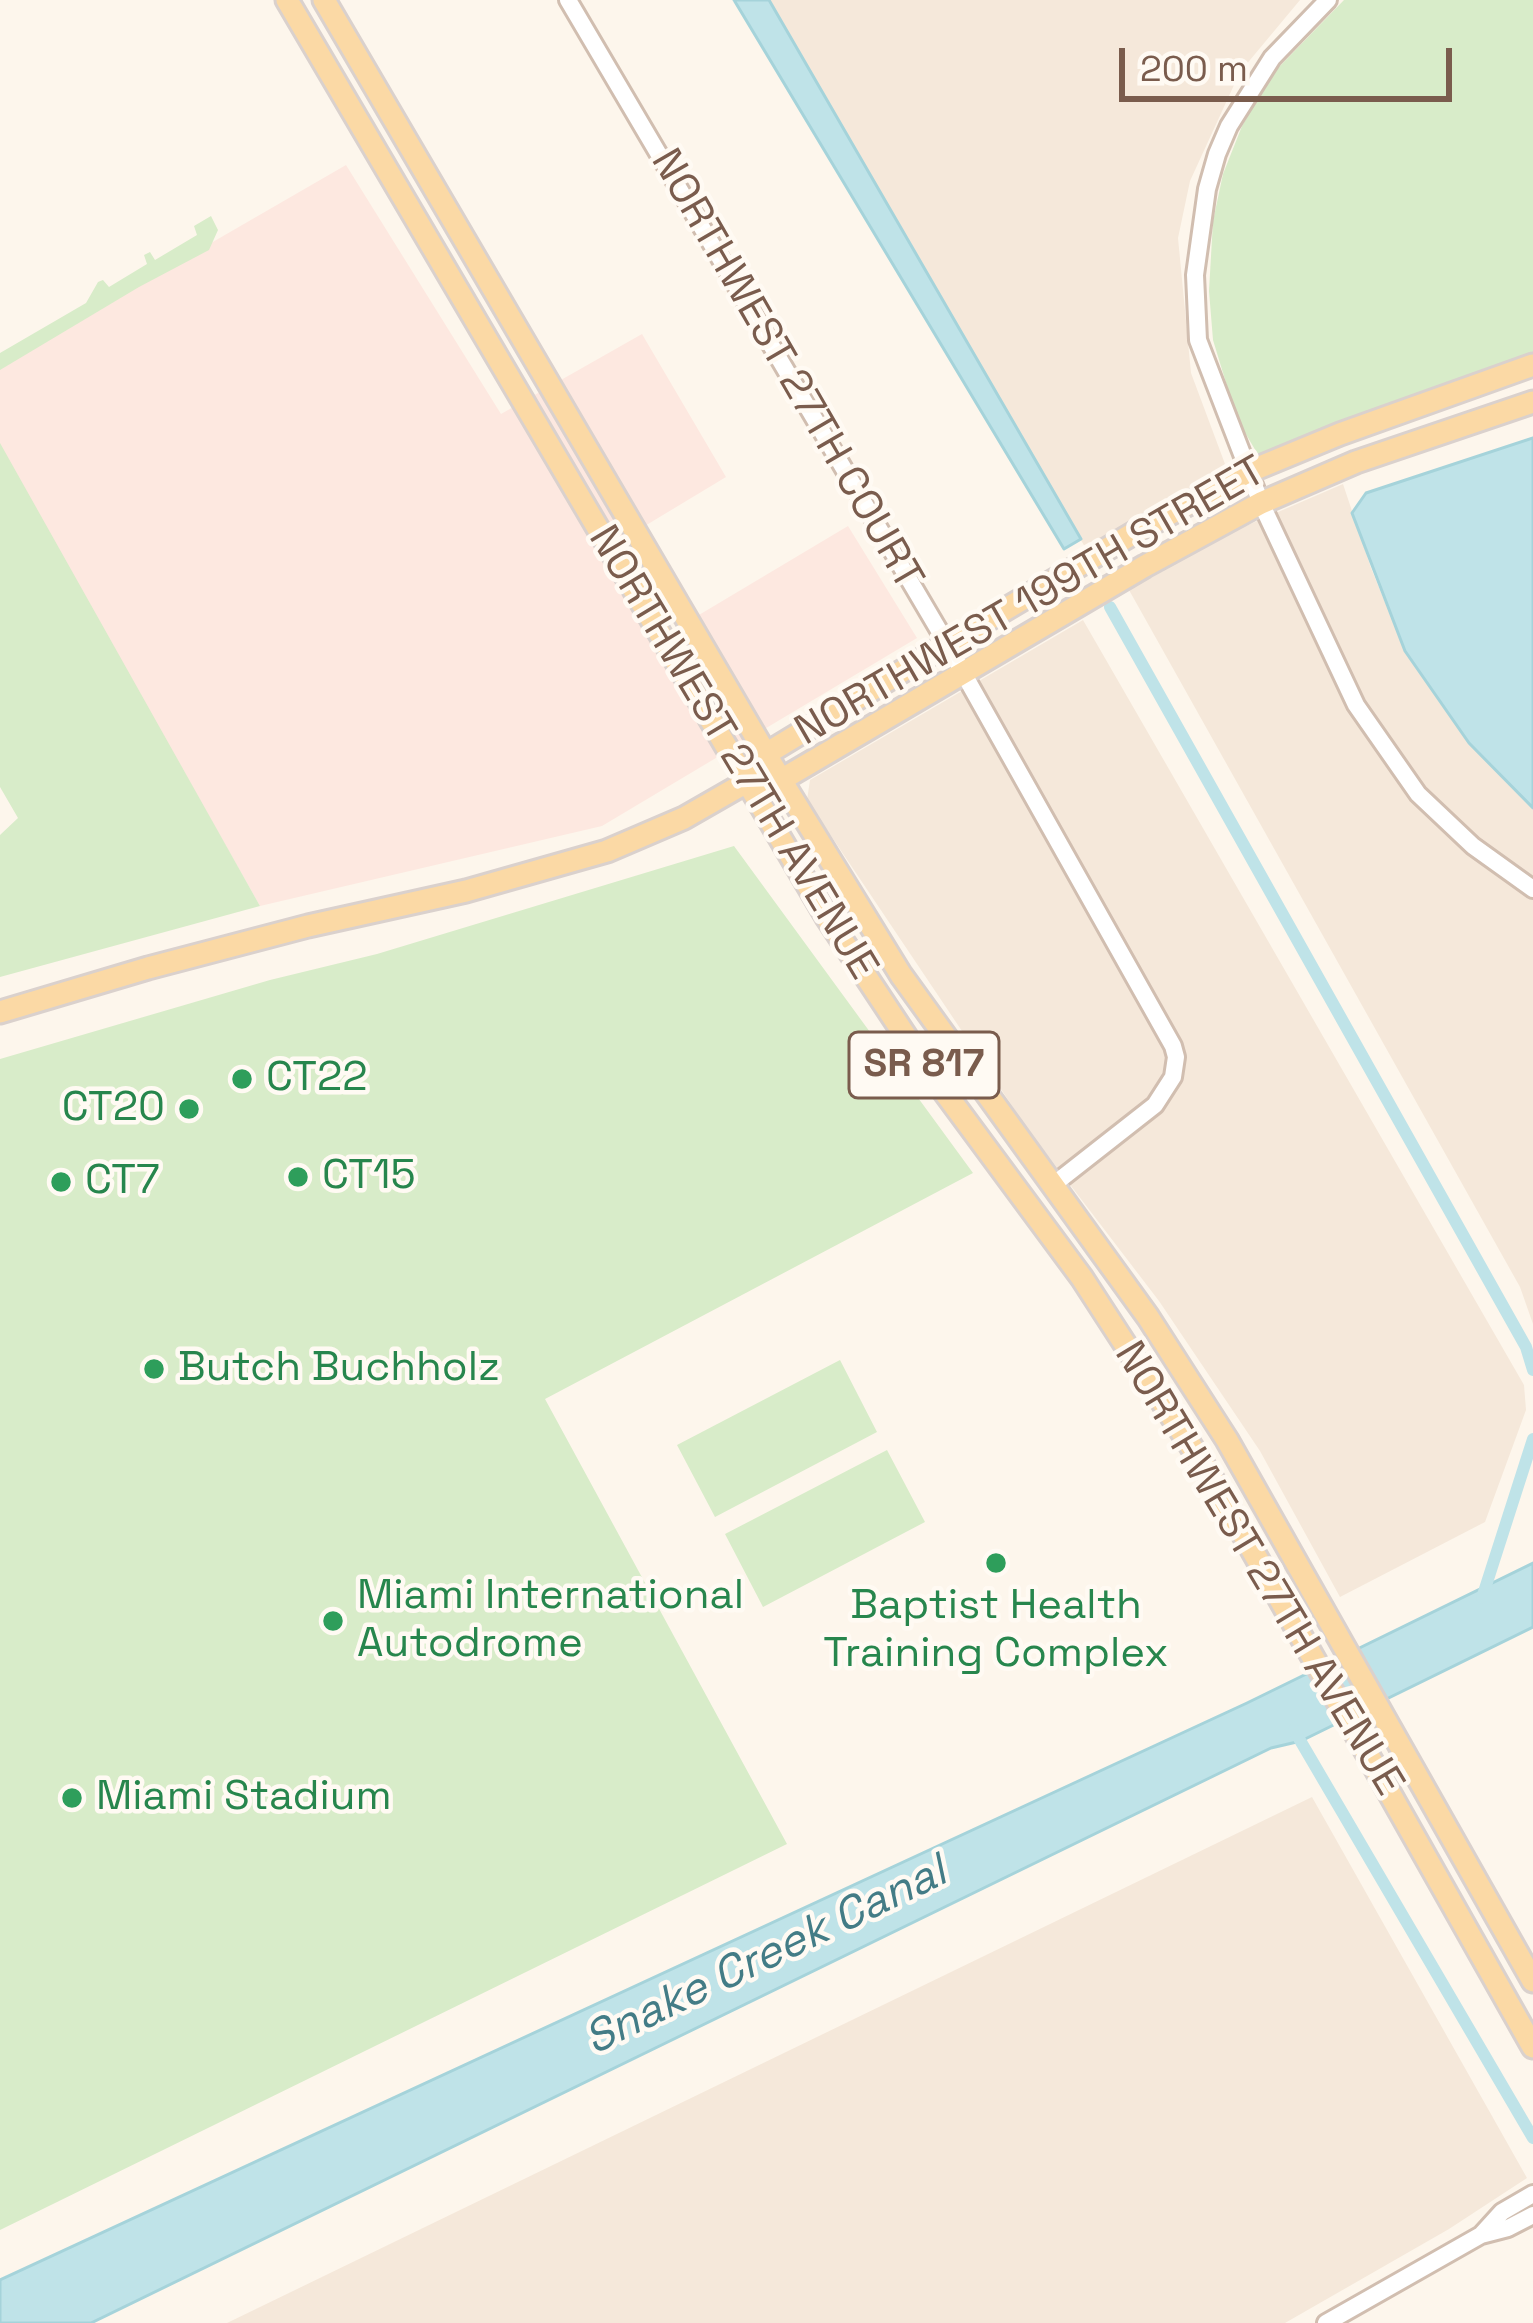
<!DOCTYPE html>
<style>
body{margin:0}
#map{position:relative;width:1533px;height:2323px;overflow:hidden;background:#fdf6ec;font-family:"Space Grotesk",sans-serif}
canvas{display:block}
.scale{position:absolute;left:1119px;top:48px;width:333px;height:54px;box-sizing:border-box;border:6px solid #7a5c4d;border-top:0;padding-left:15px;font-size:36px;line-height:42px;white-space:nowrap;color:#7a5c4d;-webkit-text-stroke:9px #fffaf3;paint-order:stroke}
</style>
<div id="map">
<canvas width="1533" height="2323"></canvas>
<div class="scale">200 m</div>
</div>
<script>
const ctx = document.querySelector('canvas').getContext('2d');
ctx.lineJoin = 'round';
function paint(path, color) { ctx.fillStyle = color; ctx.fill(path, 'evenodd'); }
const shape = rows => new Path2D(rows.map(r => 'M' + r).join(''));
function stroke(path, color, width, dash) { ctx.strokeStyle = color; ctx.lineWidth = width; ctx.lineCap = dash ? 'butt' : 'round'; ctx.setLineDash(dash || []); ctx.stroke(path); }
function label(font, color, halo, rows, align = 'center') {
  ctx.font = font + ' "Space Grotesk",sans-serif'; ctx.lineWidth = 9; ctx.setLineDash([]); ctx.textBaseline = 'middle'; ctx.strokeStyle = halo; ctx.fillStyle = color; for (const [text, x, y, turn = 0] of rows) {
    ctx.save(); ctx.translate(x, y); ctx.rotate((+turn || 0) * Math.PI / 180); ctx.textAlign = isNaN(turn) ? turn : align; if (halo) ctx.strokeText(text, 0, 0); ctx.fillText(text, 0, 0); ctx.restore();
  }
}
const residential = shape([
 [769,0,1300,0,1240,72,1190,181,1178,238,1191,373,1225,464,1221,470,1085,547],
 [1343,484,1371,568,1405,651,1533,808,1533,1324,1520,1287,1129,590,1234,531],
 [1083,620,1524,1385,1526,1410,1485,1522,1340,1597,1260,1451,1159,1301,1029,1131,807,800,810,780],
 [1312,1797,1527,2178,1449,2229,1285,2323,227,2323]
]);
const commercial = shape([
 [346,165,501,414,642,334,726,477,600,553,652,643,848,526,917,638,602,826,260,906,0,450,0,365]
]);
const green = shape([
 [1344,0,1533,0,1533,358,1266,453,1257,453,1237,419,1213,340,1209,291,1213,221,1223,174,1242,126,1273,73],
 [211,216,218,230,209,250,139,287,0,370,0,353,86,303,98,282,103,280,109,287,147,264,144,255,150,252,155,260,197,235,194,226],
 [0,443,260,906,0,977,0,835,18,818,0,787],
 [734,846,973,1173,545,1399,787,1844,0,2230,0,1059,270,980,377,954],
 [840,1360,877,1432,715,1517,677,1445],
 [887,1450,925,1522,763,1607,725,1534]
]);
const water = shape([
 [734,0,769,0,1081,539,1064,549,734,0],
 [1533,438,1533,808,1469,743,1405,651,1352,513,1366,493,1533,438],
 [1533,1563,1533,1627,1301,1741,1271,1748,91,2323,0,2323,0,2280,1247,1703,1533,1563]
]);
const canal = shape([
 [1110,607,1526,1347,1533,1370],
 [1482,1598,1533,1439],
 [1294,1730,1533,2138]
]);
const tertiary = shape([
 [568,0,947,644,1173,1046,1176,1057,1173,1077,1155,1105,1053,1185],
 [1328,0,1272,58,1229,126,1217,154,1207,189,1195,275,1198,340,1261,503,1356,705,1418,794,1473,846,1533,889],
 [1482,2234,1502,2212,1533,2194],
 [1326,2323,1481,2235,1508,2228,1533,2215]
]);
const primary = shape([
 [287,0,826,916,926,1067,1082,1278,1211,1477,1533,2047],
 [324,0,781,780,901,975,1148,1317,1227,1440,1533,1981],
 [759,763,766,754,947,644,1134,533,1248,472,1340,434,1533,365],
 [0,1012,148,968,308,926,466,891,607,851,684,818,745,783,781,780,1145,566,1261,503,1356,462,1533,402]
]);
const markers = [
 [242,1079,12,"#2e9e5b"],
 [189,1109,12,"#2e9e5b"],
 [298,1177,12,"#2e9e5b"],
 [61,1182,12,"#2e9e5b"],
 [154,1369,12,"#2e9e5b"],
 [996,1563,12,"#2e9e5b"],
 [333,1621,12,"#2e9e5b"],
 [72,1798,12,"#2e9e5b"]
];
const shields = [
 [924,1065,150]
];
const shieldNames = [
 ["SR 817",924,1065]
];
const streetNames = [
 ["NORTHWEST 27TH COURT",786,370,60],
 ["NORTHWEST 199TH STREET",1031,602,-30],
 ["NORTHWEST 27TH AVENUE",732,753,59],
 ["NORTHWEST 27TH AVENUE",1258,1569,59]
];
const leisureNames = [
 ["CT22",266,1079],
 ["CT20",165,1109,"right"],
 ["CT15",322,1177],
 ["CT7",85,1182],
 ["Butch Buchholz",178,1369],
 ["Miami International",357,1597],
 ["Autodrome",357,1645],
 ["Baptist Health",996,1607,"center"],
 ["Training Complex",996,1655,"center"],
 ["Miami Stadium",96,1798]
];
const waterNames = [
 ["Snake Creek Canal",766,1957,-26]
];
paint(residential, '#f5e8da');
paint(commercial, '#fde8e0');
paint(green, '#d8ecc9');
paint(water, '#bfe3e8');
stroke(water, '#a5d3da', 3);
stroke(canal, '#bfe3e8', 12);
stroke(tertiary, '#d1beb0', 22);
stroke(primary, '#dad1cd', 27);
stroke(tertiary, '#fff', 16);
stroke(primary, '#fbd9a5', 21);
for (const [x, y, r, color] of markers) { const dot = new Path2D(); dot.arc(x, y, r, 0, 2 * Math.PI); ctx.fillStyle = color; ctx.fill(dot); stroke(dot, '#fffaf3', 4.5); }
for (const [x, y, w] of shields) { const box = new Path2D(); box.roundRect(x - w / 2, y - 33, w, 66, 9); ctx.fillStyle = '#fffaf3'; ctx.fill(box); stroke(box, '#7a5c4d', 3); }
label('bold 39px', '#7a5c4d', null, shieldNames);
label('42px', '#7a5c4d', '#fffaf3', streetNames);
label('42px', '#27864d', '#fffaf3', leisureNames, 'left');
label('italic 45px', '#437c86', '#fffaf3', waterNames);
</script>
